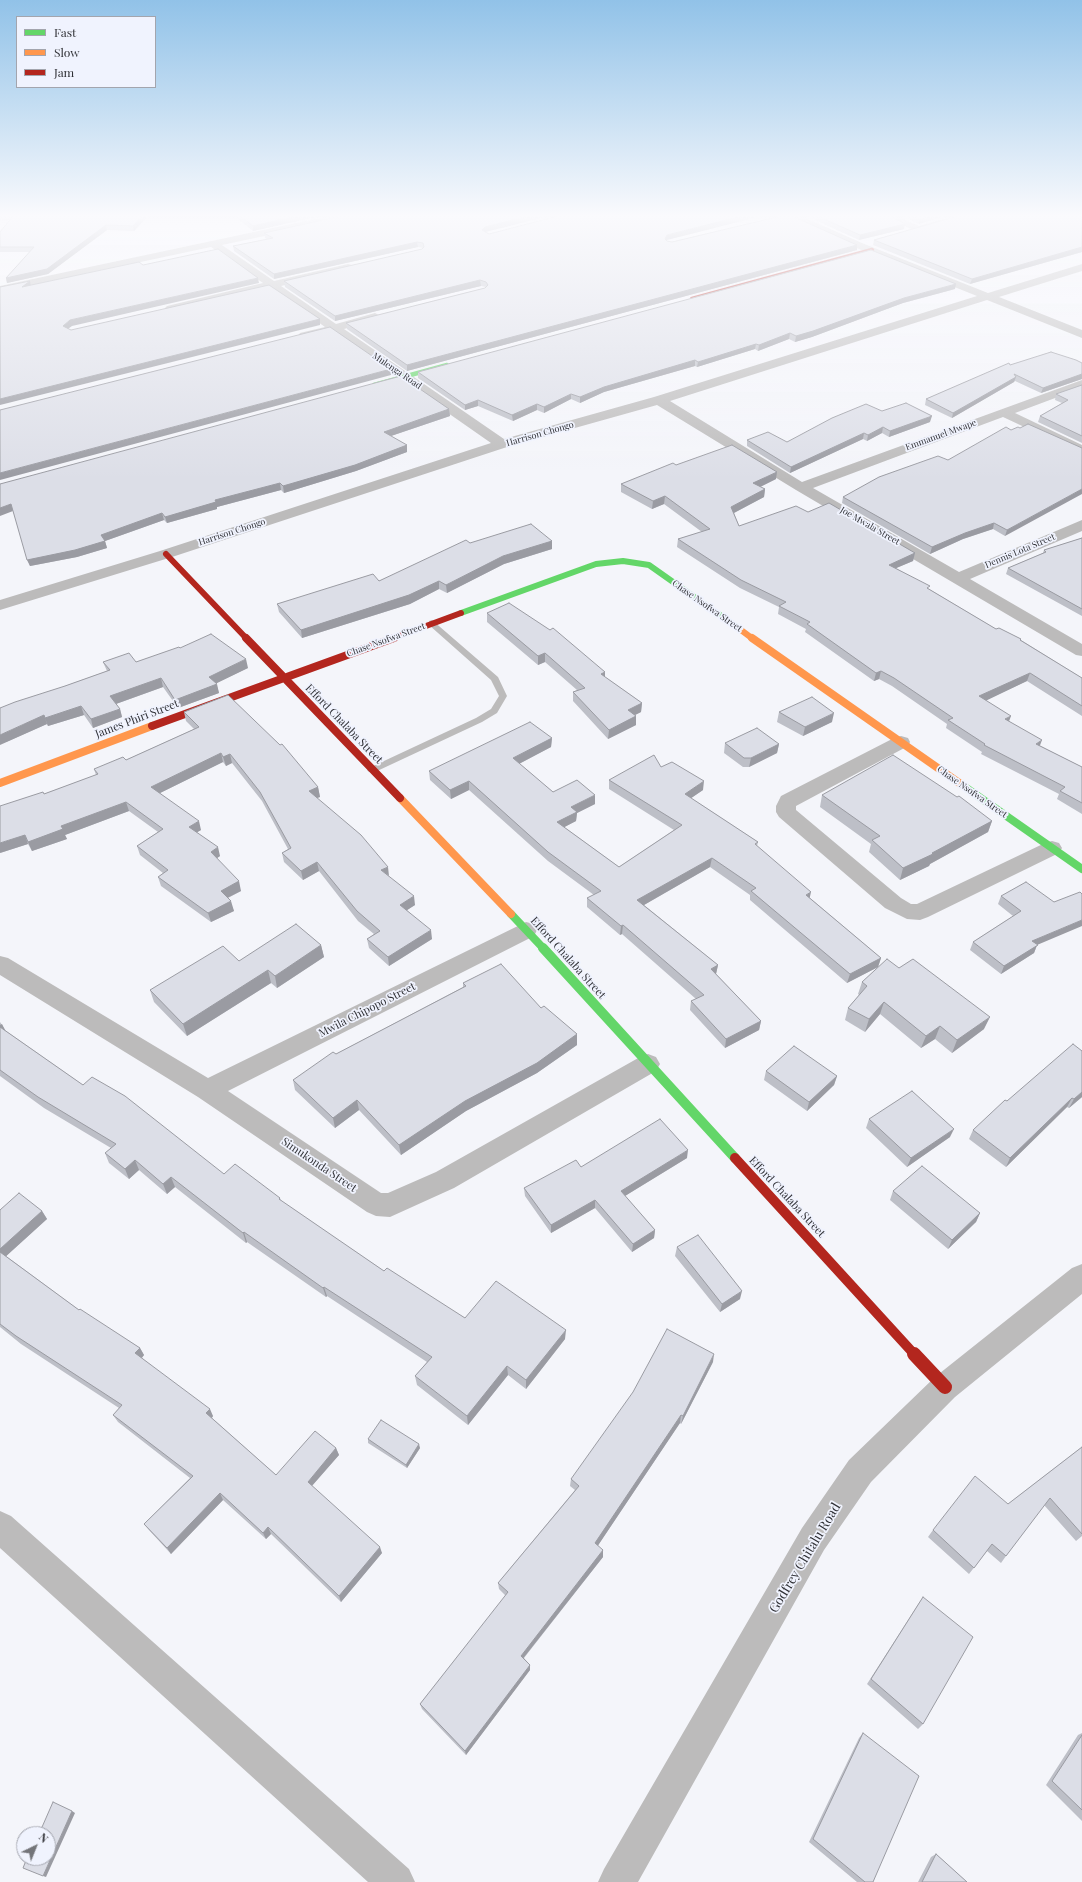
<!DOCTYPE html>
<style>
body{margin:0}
#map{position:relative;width:1082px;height:1882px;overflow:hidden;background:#f4f5fa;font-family:"Playfair Display",serif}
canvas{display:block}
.legend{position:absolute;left:16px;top:16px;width:140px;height:72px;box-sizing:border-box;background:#f0f3fe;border:1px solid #a3a5ae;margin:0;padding:5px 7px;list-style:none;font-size:12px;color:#2f3035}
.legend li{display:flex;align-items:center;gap:8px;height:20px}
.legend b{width:20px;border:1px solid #a3a5ae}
.north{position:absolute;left:16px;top:1826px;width:40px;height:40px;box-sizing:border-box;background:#f0f3fe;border:1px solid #a3a5ae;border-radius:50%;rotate:43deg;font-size:11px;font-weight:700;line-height:16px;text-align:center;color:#2f3035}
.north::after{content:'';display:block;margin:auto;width:14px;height:18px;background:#74757a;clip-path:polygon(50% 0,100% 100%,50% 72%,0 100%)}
</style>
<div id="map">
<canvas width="1082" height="1882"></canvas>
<ul class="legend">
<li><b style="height:5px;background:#63d668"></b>Fast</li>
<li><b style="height:5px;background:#ff974d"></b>Slow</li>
<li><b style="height:5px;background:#b3261e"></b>Jam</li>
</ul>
<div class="north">N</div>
</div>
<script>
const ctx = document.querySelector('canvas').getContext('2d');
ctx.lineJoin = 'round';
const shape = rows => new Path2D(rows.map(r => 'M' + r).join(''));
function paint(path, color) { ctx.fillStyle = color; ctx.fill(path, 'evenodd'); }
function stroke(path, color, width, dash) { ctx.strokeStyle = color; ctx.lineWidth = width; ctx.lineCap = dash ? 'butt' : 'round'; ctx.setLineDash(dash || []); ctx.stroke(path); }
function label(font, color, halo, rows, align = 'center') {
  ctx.font = font + ' "Playfair Display",serif'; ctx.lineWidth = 3.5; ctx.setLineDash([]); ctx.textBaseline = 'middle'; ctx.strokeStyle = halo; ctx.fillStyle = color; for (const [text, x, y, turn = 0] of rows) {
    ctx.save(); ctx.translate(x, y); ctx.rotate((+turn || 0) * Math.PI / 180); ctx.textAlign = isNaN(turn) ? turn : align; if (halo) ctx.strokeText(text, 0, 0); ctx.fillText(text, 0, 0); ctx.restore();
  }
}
const lane = shape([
 [432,620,498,677,507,696,497,713,482,722,375,772,369,772,367,770,369,768,476,718,491,709,499,696,491,680,429,625,429,621,432,620]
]);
const street = shape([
 [0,216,6,216,0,220,0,216],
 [329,216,350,216,345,219,222,245,274,281,348,264,352,265,353,267,352,269,281,286,336,324,375,313,379,315,381,317,379,319,344,329,504,439,654,397,977,296,854,247,787,216,801,216,862,243,988,293,1082,264,1082,271,999,297,1082,330,1082,338,987,300,670,401,802,482,1082,380,1082,388,1015,413,1082,445,1082,454,1003,417,813,488,959,572,1082,520,1082,531,970,579,1082,644,1082,656,1076,655,796,490,657,405,507,447,172,557,0,610,0,600,160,551,491,443,332,332,304,340,300,339,298,336,300,333,325,327,270,288,171,311,167,310,165,308,167,306,263,283,211,247,0,292,0,286,329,216],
 [882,216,897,216,919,226,952,216,970,216,918,232,882,216],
 [901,736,908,738,910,742,908,746,796,806,796,810,901,898,911,904,917,904,1045,843,1052,841,1059,843,1062,848,1059,853,928,917,920,920,907,919,885,908,779,817,776,812,776,806,781,796,894,738,901,736],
 [526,922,534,924,537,930,534,936,228,1091,381,1193,388,1193,436,1172,640,1057,648,1054,656,1057,660,1064,656,1071,454,1188,390,1217,376,1216,367,1212,198,1097,0,975,0,956,8,958,208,1078,526,922],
 [1082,1264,1082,1294,955,1397,871,1482,824,1550,638,1882,598,1882,604,1869,802,1528,849,1460,935,1377,1072,1268,1082,1264],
 [0,1511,11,1516,409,1869,415,1882,368,1882,0,1548,0,1511]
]);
const fastFar3 = shape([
 [374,385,447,365]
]);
const fastFar2 = shape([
 [461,613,596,564,623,561,649,565,741,630]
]);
const fastFar1 = shape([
 [965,787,1082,869],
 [511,914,544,949]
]);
const fast = shape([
 [543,948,735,1158]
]);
const slowFar1 = shape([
 [741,630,753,639]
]);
const slow = shape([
 [752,638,965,787],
 [0,783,152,726],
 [400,798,511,914]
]);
const jamFar4 = shape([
 [692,299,872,250]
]);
const jamFar3 = shape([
 [166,554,247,639],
 [391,639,461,613]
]);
const jamFar2 = shape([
 [246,638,400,798],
 [152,726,394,638]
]);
const jamFar1 = shape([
 [735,1158,915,1355]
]);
const jam = shape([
 [914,1354,945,1387]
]);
const wall = shape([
 [1,216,148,216,134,231,107,230,48,274,7,283,6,278,30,252,0,252,0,232,10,220,2,220],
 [234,216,320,216,253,231],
 [341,216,549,216,485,232,489,234,667,240,666,240,667,241,672,242,857,250,407,371,347,329,346,323,485,288,486,287,481,286,335,321,285,287,284,281,422,249,423,248,418,247,274,279,234,251,233,246,267,239,265,238,264,233],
 [806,216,890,216,904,229,859,240],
 [902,216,945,216,919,224],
 [1082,216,1082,252,970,284,873,245,874,240],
 [955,289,903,303,812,337,795,342,789,339,758,351,755,349,697,367,695,366,604,392,580,403,571,399,544,413,537,410,513,421,478,406,465,410,418,378,418,372],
 [1082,363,1082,379,1041,393,1015,381,1014,382,952,418,925,405,926,399,1010,365],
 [1082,385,1082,443,1038,422,1040,416,1062,403,1055,400,1056,394],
 [449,409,450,416,391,436,407,445,407,452,356,471,284,493,281,490,217,507,217,509,167,523,164,520,105,541,107,548,77,557,30,566,13,511,0,484],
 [882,411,930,422,889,437,882,433,867,441,863,439,790,473,747,446,747,440,787,442],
 [1011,430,1082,448,1005,536,993,529,963,539,930,554,842,503,843,497,948,460],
 [676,465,776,479,760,487,765,489,764,497,734,513,739,526,808,512,915,553,913,561,896,568,929,589,996,629,1021,639,1021,640,1082,678,1082,716,1027,681,986,700,1009,721,1039,745,1082,767,1082,814,1057,799,1059,794,981,754,982,752,946,728,947,724,892,686,879,679,874,681,805,632,806,629,778,614,779,607,740,588,677,547,678,539,702,532,664,504,652,509,621,492,621,484],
 [1082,538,1082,616,1006,574,1008,568,1043,553,1044,550],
 [552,541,552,549,504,564,447,593,439,589,410,604,302,638,279,612,277,604,379,581,470,543],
 [487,613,605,672,605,677,642,703,641,712,635,715,636,716,636,725,608,739,573,701,573,692,577,690,545,662,538,665,487,622],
 [180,648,248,668,216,683,219,693,178,708,163,687,116,704,120,709,122,717,93,728,84,715,48,726,47,724,6,742,65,686,107,671,103,662,136,662],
 [184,712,318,787,320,797,317,798,415,905,407,910,432,939,389,966,369,948,367,939,374,934,358,921,319,871,303,880,284,862,282,853,288,849,262,801,232,763,226,766,223,762,160,793,201,830,197,832,220,856,217,858,241,891,228,898,234,911,211,922,161,886,158,877,163,873,140,855,137,846,158,832,129,811,65,835,67,839,32,851,28,844,0,853,44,794,96,775,94,769,126,760,194,729,186,721],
 [779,712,832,722,803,736,777,722],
 [552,738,551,747,519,764,553,792,595,804,577,813,576,821,564,827,619,867,674,830,609,789,609,780,661,767,703,790,691,798,758,842,757,846,810,898,881,958,878,967,847,983,750,900,750,895,710,867,644,905,718,965,716,974,761,1021,759,1030,725,1048,690,1010,691,1001,696,999,622,934,620,935,587,907,587,898,594,895,548,861,469,790,451,799,430,780,429,771],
 [725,743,779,744,777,753,749,767,743,767,724,753],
 [822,795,992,821,988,832,930,864,929,866,900,880,869,852,871,844,820,807],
 [1001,896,1054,902,1034,953,1001,974,970,950,973,942,1013,916,998,904],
 [321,945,324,957,277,988,271,983,187,1036,154,1002,150,990,239,961],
 [899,968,984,1029,952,1053,935,1039,921,1048,880,1014,865,1032,845,1020,848,1008,859,995,858,994,862,982],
 [463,983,541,1008,577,1045,537,1073,466,1111,401,1155,359,1110,335,1128,295,1090,293,1080,336,1054,463,987],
 [0,1022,6,1031,83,1085,224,1174,280,1198,281,1201,384,1271,465,1318,565,1339,526,1389,508,1375,468,1425,417,1385,415,1376,427,1362,327,1296,326,1297,247,1242,246,1243,175,1187,167,1194,139,1170,129,1179,109,1163,105,1153,111,1148,44,1108,0,1076],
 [1082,1051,1082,1097,1069,1108,1067,1107,1006,1167,969,1139,973,1130,1007,1101],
 [766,1071,837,1076,834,1085,807,1111,764,1080],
 [869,1119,950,1137,907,1167,866,1128],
 [687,1158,625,1196,655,1230,654,1238,632,1252,595,1208,551,1233,525,1196,524,1188,581,1167],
 [893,1191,980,1213,976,1222,948,1249,890,1200],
 [0,1210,42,1211,47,1219,6,1256,79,1310,140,1348,144,1355,142,1358,213,1416,212,1418,276,1475,336,1448,339,1455,312,1486,382,1553,341,1602,271,1534,266,1539,223,1500,171,1554,149,1530,144,1524,190,1478,118,1422,113,1415,119,1408,21,1344,0,1327],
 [677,1247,740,1299,720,1312,675,1256],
 [713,1362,681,1424,680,1423,598,1545,603,1557,524,1658,530,1665,530,1670,466,1755,422,1709,420,1704,506,1596,499,1589,498,1583,575,1490,570,1486,571,1479],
 [368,1439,420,1448,407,1468,368,1443],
 [1082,1447,1082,1536,1076,1541,1044,1505,1006,1556,1001,1563,987,1551,969,1574,928,1537,933,1530,1008,1504],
 [923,1597,923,1724,918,1729,867,1684,919,1603],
 [863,1733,873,1882,857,1882,809,1842,859,1738],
 [1082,1733,1082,1821,1046,1785,1078,1735],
 [936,1854,967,1882,918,1882,931,1857]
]);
const shadedWall = shape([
 [142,216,148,216,134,231,133,226],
 [296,216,320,216,253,231,253,226],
 [528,216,549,216,485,232,482,230,485,227],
 [742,216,762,216,667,240,665,244,665,239,667,235],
 [930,216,945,216,919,224,920,220],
 [905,224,904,229,859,240,860,235],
 [106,225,107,230,48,274,7,283,6,278],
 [417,242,418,247,274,279,274,274],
 [857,245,857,250,407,371,407,365],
 [1082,247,1082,252,970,284,972,279],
 [258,278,259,283,72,326,65,331,63,326,70,320],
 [480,280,481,286,335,321,335,316],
 [30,281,31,287,22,287],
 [956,284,955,289,903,303,812,337,795,342,796,336,904,298],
 [320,319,320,325,0,405,0,399],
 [790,333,789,339,758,351,759,345],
 [756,344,755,349,697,367,698,362],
 [695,360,695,366,604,392,580,403,580,397,604,387],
 [391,369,391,375,0,480,0,473],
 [1082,374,1082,379,1041,393,1043,388],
 [1016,377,1014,382,952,418,953,413],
 [571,394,571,399,544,413,544,407],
 [478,400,478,406,465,410,465,405],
 [537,404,537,410,513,421,512,415],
 [449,409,450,416,385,438,384,432],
 [932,416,930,422,889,437,890,431],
 [883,427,882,433,867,441,868,435],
 [864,433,863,439,790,473,791,467],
 [407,445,407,452,356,471,284,493,283,486],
 [777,472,776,479,752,491,753,483],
 [280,483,281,490,217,507,217,509,167,523,165,517,215,500],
 [765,489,764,497,730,515,731,507],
 [1082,489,1082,494,1005,536,1007,530],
 [665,496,664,504,652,509,653,501],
 [11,504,13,511,0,516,0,508],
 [162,513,164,520,105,541,107,548,77,557,30,566,27,560,101,535],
 [994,523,993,529,963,539,930,554,932,547,965,533],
 [552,541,552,549,504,564,447,593,446,585,503,556],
 [915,553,913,561,887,572,889,565],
 [439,581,439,589,410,604,302,638,301,630],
 [545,653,545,662,538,665,538,656],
 [246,659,248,668,211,686,209,677],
 [881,671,879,679,874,681,876,673],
 [605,672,605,681,601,674],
 [1030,673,1027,681,977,705,979,696],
 [161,678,163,687,113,705,110,696],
 [217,684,219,693,178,708,175,700],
 [642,703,641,712,627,719,628,710],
 [81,706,84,715,48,726,45,718],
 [120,709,122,717,93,728,91,719],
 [834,713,832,722,803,736,805,727],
 [44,715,47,724,0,745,0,735],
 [636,716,636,725,608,739,609,730],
 [1011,716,1008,724,1005,719],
 [552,738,551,747,513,767,513,758],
 [1042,740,1039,748,1036,744],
 [779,744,777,753,749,767,751,758],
 [221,753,223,762,154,796,151,787],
 [230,754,232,763,226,766,223,757],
 [469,781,469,790,451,799,450,790],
 [704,781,703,790,684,803,685,794],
 [318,787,320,797,311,800,309,791],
 [595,795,595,804,577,813,576,821,557,831,557,822,571,807],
 [126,802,129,811,65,835,67,839,32,851,28,842,61,826],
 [199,821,201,830,191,836,189,827],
 [992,821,988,832,930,864,929,866,900,880,903,868],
 [25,835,28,844,0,853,0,843],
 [218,847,220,856,213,861,211,852],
 [712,858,710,867,637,909,637,900],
 [317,862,319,871,303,880,301,871],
 [388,867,389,876,381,870],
 [239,881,241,891,223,900,221,891],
 [811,892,809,901,806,895],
 [414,896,415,905,401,914,400,905],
 [231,901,234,911,211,922,208,913],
 [1082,920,1082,926,1037,945,1034,953,1001,974,1004,966,1032,941],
 [623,925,622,934,620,935,621,926],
 [431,930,432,939,389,966,388,957],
 [321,945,324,957,277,988,275,976],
 [881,958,878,967,847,983,850,974],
 [718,965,716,974,710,978,711,969],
 [268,970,271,983,187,1036,183,1024],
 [884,1002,880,1014,865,1032,869,1019],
 [990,1017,984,1029,952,1053,957,1040],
 [761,1021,759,1030,725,1048,726,1039],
 [2,1024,7,1034,0,1029,0,1025],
 [940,1026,935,1039,921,1048,926,1036],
 [577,1034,577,1045,537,1073,466,1111,401,1155,399,1145,465,1101],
 [837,1076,834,1085,807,1111,809,1102],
 [1082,1092,1082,1097,1069,1108,1074,1099],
 [1072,1098,1067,1107,1006,1167,1010,1158],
 [357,1100,359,1110,335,1128,333,1118],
 [954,1129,950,1137,907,1167,911,1158],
 [688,1150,687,1158,620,1199,621,1191],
 [135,1160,139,1170,129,1179,125,1169],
 [171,1177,175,1187,167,1194,163,1184],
 [595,1200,595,1208,551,1233,551,1225],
 [42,1211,47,1219,3,1259,0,1254,0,1249],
 [980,1213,976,1222,948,1249,952,1240],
 [655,1230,654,1238,632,1252,633,1244],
 [244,1232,247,1242,246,1243,243,1233],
 [324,1287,327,1296,326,1297,323,1288],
 [742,1291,740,1299,720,1312,722,1304],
 [566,1330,565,1339,526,1389,526,1380],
 [140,1348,144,1355,139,1361,135,1353],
 [714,1354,713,1362,681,1424,683,1416],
 [507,1366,508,1375,468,1425,467,1416],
 [210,1409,213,1416,210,1420,206,1413],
 [681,1415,680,1423,595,1550,595,1543],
 [419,1444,420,1448,407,1468,406,1465],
 [336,1448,339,1455,310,1488,308,1482],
 [220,1493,223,1500,171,1554,167,1548],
 [268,1527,271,1534,266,1539,263,1533],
 [380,1547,382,1553,341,1602,339,1596],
 [603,1550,603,1557,521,1661,521,1656],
 [530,1665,530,1670,466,1755,465,1751],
 [72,1811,75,1813,46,1877,43,1876]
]);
const building = shape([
 [13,216,142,216,133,226,106,225,47,269,6,278,34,247,0,247,0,232,13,216],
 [240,216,296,216,253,226,240,216],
 [341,216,528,216,485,227,482,230,489,234,558,216,742,216,667,235,665,239,667,241,672,242,781,216,792,216,857,245,407,365,346,323,485,288,488,285,486,282,480,280,335,316,284,281,422,249,424,247,423,243,417,242,274,274,233,246,273,238,264,233,341,216],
 [817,216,890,216,905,224,860,235,817,216],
 [913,216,930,216,920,220,913,216],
 [958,216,1082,216,1082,247,972,279,874,240,958,216],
 [218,249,258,278,70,320,63,326,71,330,269,285,320,319,0,399,0,287,30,281,22,287,139,262,143,265,218,249],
 [871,250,956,284,904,298,813,331,796,336,790,333,759,345,756,344,698,362,695,360,604,387,580,397,571,394,544,407,537,404,512,415,478,400,465,405,418,372,871,250],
 [330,327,391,369,0,473,0,410,330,327],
 [1051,352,1076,360,1082,363,1082,374,1043,388,1014,374,1016,377,953,413,926,399,1009,363,1010,365,1051,352],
 [401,376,449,409,384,432,407,445,355,465,283,486,280,483,215,500,216,502,165,517,162,513,101,535,105,541,75,550,27,560,11,504,0,508,0,484,401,376],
 [1082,385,1082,436,1040,416,1068,400,1056,394,1082,385],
 [906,403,932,416,890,431,883,427,868,435,864,433,791,467,747,440,768,432,787,442,832,418,866,404,882,411,906,403],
 [1028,424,1082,448,1082,489,1007,530,994,523,965,533,932,547,843,497,879,477,938,456,948,460,1006,427,1011,430,1018,427,1020,428,1028,424],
 [732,445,777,472,753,483,765,489,731,507,739,526,796,506,808,512,829,503,915,553,889,565,930,586,927,588,996,629,999,628,1021,639,1020,640,1082,678,1082,706,1030,673,979,696,1011,716,1005,719,1042,740,1036,744,1082,767,1082,803,1060,791,1065,787,984,745,985,744,948,720,953,718,894,678,881,671,876,673,807,624,810,622,779,606,786,602,741,580,678,539,710,529,665,496,653,501,621,484,673,463,676,465,732,445],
 [531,524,552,541,503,556,446,585,439,581,409,595,301,630,277,604,373,574,379,581,466,540,470,543,531,524],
 [1082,538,1082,609,1008,568,1046,552,1044,550,1082,538],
 [509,603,550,630,553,628,605,672,601,674,642,703,628,710,636,716,609,730,573,692,585,688,545,653,538,656,487,613,509,603],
 [211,634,246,659,209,677,217,684,175,700,161,678,110,696,120,709,91,719,81,706,45,718,44,715,0,735,0,708,15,702,65,686,110,670,103,662,129,653,136,662,179,647,180,648,211,634],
 [228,695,280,745,282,744,318,787,309,791,361,835,388,867,381,870,414,896,400,905,431,930,388,957,367,939,380,931,357,911,317,862,301,871,282,853,291,848,260,792,230,754,223,757,221,753,151,787,199,821,189,827,218,847,211,852,239,881,221,891,231,901,208,913,158,877,168,870,137,846,163,829,126,802,61,826,63,829,28,842,25,835,0,843,0,806,43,792,44,794,98,774,94,769,123,757,126,760,199,727,184,712,228,695],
 [812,697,834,713,805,727,779,712,812,697],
 [530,722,552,738,513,758,553,792,577,780,595,795,571,807,577,812,557,822,619,867,682,825,609,780,654,755,661,767,672,762,704,781,685,794,758,842,755,844,811,892,806,895,881,958,850,974,751,891,756,888,712,858,637,900,718,965,711,969,761,1021,726,1039,691,1001,704,995,623,925,621,926,587,898,601,891,548,852,469,781,450,790,429,771,530,722],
 [757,728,779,744,751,758,744,758,725,743,757,728],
 [893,755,957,797,959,796,992,821,932,853,933,854,903,868,872,840,880,836,822,795,893,755],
 [1026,882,1054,902,1080,892,1082,894,1082,920,1032,941,1038,945,1004,966,973,942,1021,911,1001,896,1026,882],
 [296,924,321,945,275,976,268,970,183,1024,150,990,223,946,239,961,296,924],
 [887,959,899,968,913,959,990,1017,957,1040,940,1026,926,1036,884,1002,869,1019,848,1008,867,986,862,982,887,959],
 [501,964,541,1008,544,1006,577,1034,537,1063,465,1101,399,1145,357,1100,333,1118,293,1080,333,1052,336,1054,466,986,463,983,501,964],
 [0,1027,83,1085,92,1077,125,1096,224,1174,235,1164,280,1198,279,1199,384,1271,387,1268,465,1318,496,1281,566,1330,526,1380,507,1366,467,1416,415,1376,432,1357,324,1287,323,1288,244,1232,243,1233,171,1177,163,1184,135,1160,125,1169,105,1153,116,1144,38,1097,0,1070,0,1027],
 [1073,1044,1082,1051,1082,1092,1074,1099,1072,1098,1010,1158,973,1130,1005,1100,1007,1101,1073,1044],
 [794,1046,837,1076,809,1102,766,1071,794,1046],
 [912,1091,954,1129,911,1158,869,1119,912,1091],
 [660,1119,688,1150,621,1191,655,1230,633,1244,595,1200,551,1225,524,1188,576,1160,581,1167,660,1119],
 [922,1166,980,1213,952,1240,893,1191,922,1166],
 [19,1193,42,1211,0,1249,0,1210,19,1193],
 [698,1235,742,1291,722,1304,677,1247,698,1235],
 [0,1252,79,1310,80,1309,140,1348,135,1353,210,1409,206,1413,276,1475,315,1431,336,1448,308,1482,380,1547,339,1596,268,1527,263,1533,220,1493,167,1548,144,1524,193,1476,113,1415,122,1405,16,1336,0,1324,0,1252],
 [667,1329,714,1354,683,1416,681,1415,595,1543,603,1550,521,1656,530,1665,465,1751,420,1704,508,1592,498,1583,579,1486,571,1479,633,1392,667,1329],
 [381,1420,419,1444,406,1465,368,1439,381,1420],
 [1082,1447,1082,1534,1050,1498,1006,1556,992,1544,974,1568,933,1530,975,1476,1008,1504,1082,1447],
 [923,1597,973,1637,923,1724,871,1679,923,1597],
 [863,1733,919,1776,873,1882,865,1882,813,1839,863,1733],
 [1082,1735,1082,1810,1052,1781,1082,1735],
 [53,1802,72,1811,43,1876,23,1868,27,1858,48,1858,48,1834,39,1834,53,1802],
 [936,1854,967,1882,922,1882,936,1854]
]);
const farStreetnames = [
 ["Mulenga Road",397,371,34],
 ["Harrison Chongo",540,434,-16],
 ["Emmanuel Mwape",941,435,-20],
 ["Joe Mwala Street",870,526,30],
 ["Harrison Chongo",232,532,-18],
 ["Dennis Lota Street",1020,551,-23],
 ["Chase Nsofwa Street",707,606,35],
 ["Chase Nsofwa Street",386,640,-20],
 ["Chase Nsofwa Street",972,792,35]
];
const streetNames = [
 ["James Phiri Street",137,719,-21],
 ["Efford Chalaba Street",344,724,46],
 ["Efford Chalaba Street",568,958,48],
 ["Mwila Chipopo Street",367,1010,-27],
 ["Simukonda Street",319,1165,34],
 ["Efford Chalaba Street",787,1197,47]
];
const nearStreetnames = [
 ["Godfrey Chitalu Road",805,1558,-59]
];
paint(lane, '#bcbbbb');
paint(street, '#bcbbbb');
stroke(fastFar3, '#63d668', 4.5);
stroke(fastFar2, '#63d668', 6);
stroke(fastFar1, '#63d668', 8);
stroke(fast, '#63d668', 10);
stroke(slowFar1, '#ff974d', 6);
stroke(slow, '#ff974d', 8);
stroke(jamFar4, '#b3261e', 4.5);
stroke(jamFar3, '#b3261e', 6);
stroke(jamFar2, '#b3261e', 8);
stroke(jamFar1, '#b3261e', 10);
stroke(jam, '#b3261e', 14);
paint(wall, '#bdbfc7');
paint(shadedWall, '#9a9ba2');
paint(building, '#dcdee7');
stroke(building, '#9a9ba2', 1);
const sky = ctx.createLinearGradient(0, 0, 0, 480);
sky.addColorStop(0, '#91c2e8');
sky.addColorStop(0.45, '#fafafd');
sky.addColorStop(1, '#fafafd00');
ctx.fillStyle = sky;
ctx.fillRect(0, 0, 1082, 480);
label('9px', '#2f3035', '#f0f3fe', farStreetnames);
label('11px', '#2f3035', '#f0f3fe', streetNames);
label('13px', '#2f3035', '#f0f3fe', nearStreetnames);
</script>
